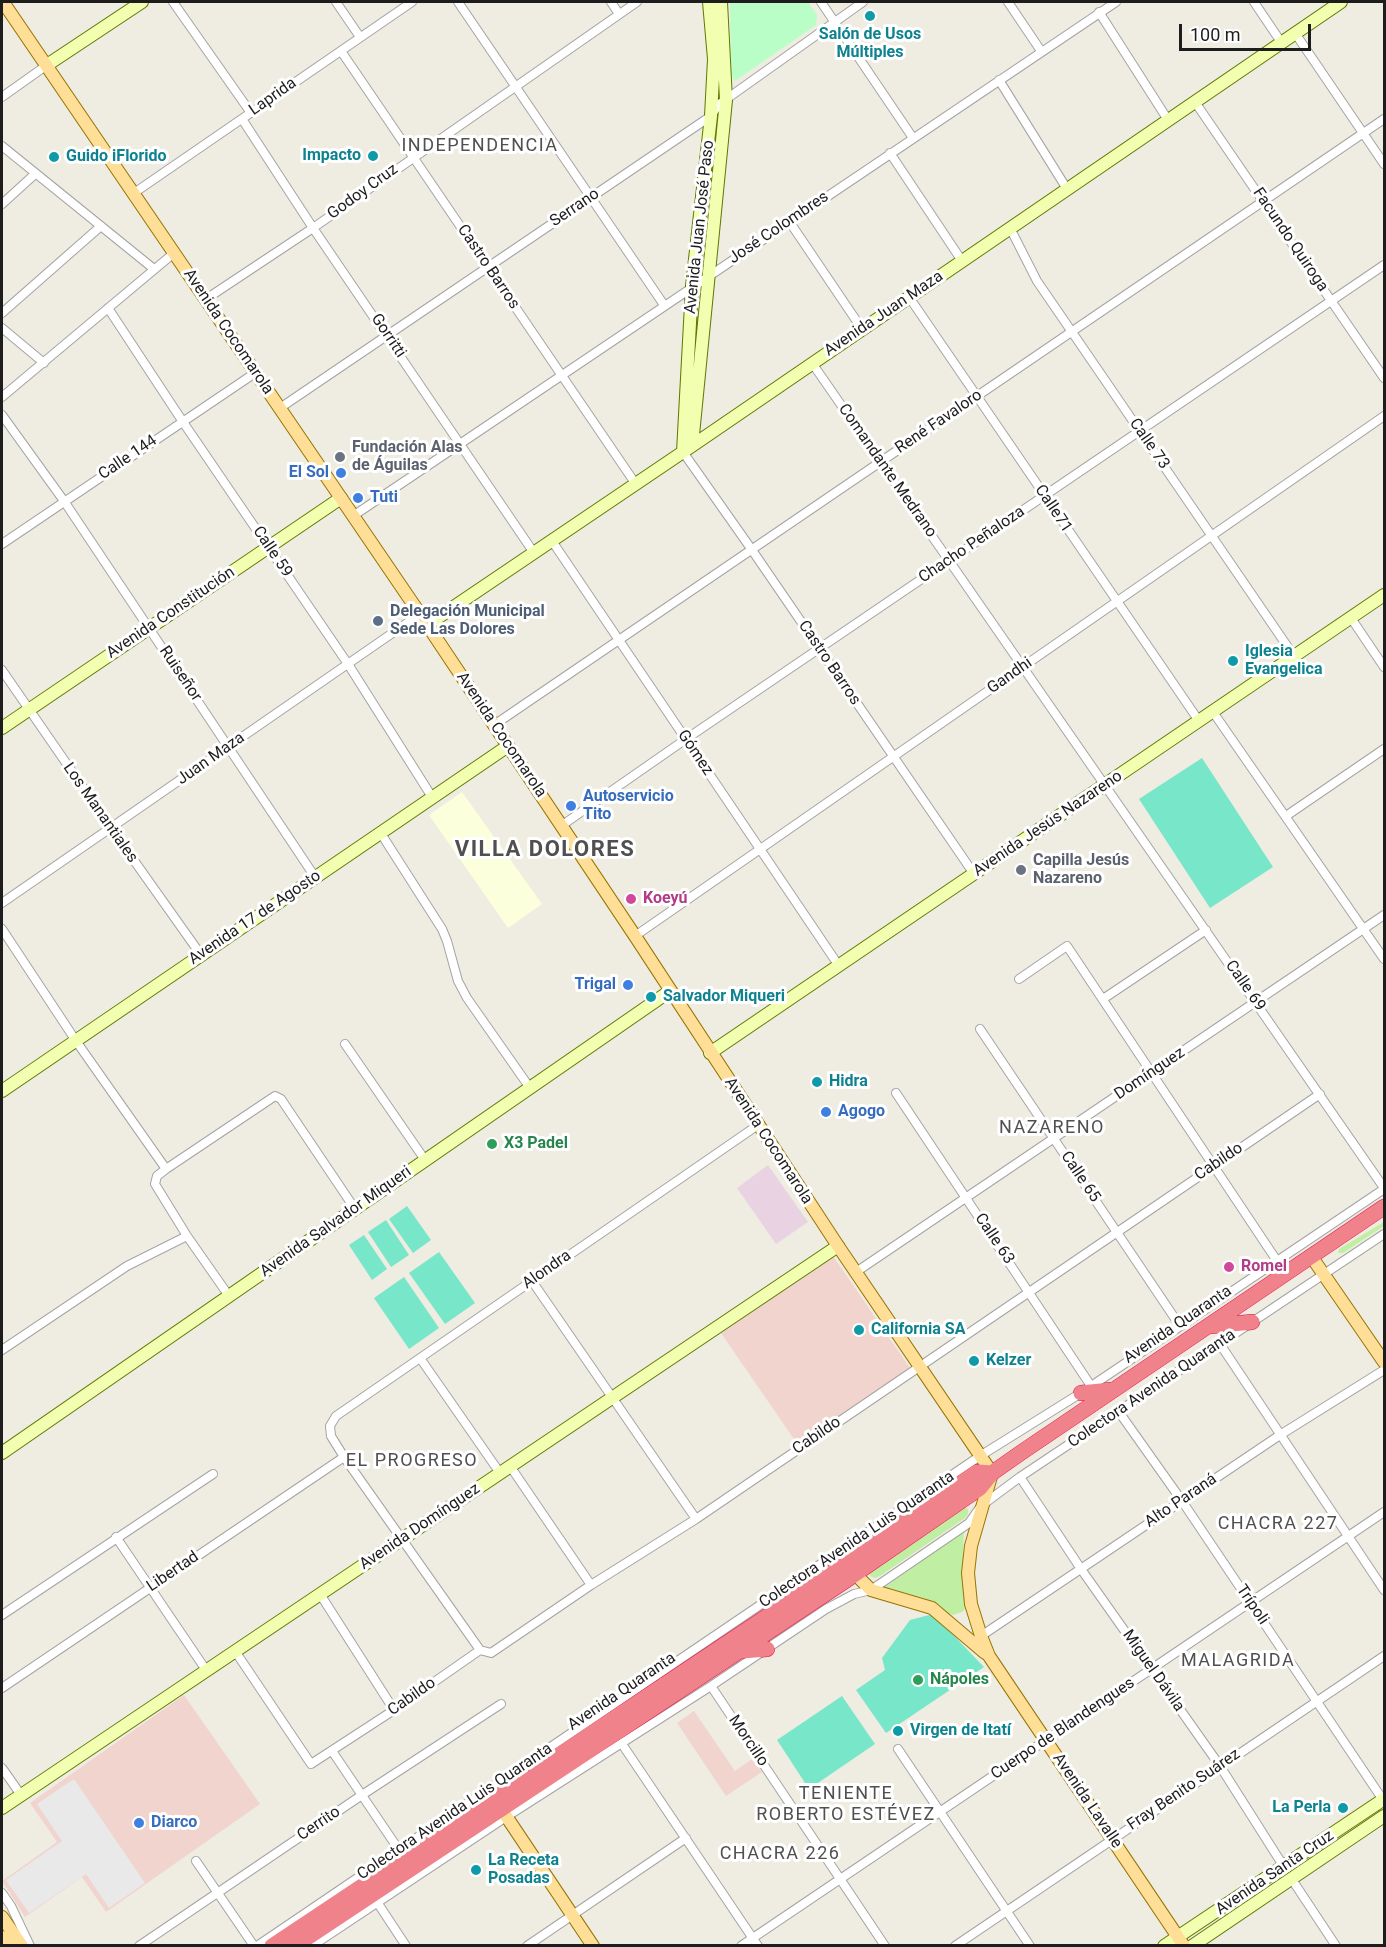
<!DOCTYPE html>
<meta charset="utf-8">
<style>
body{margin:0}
#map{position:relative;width:1386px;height:1947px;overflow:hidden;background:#efece2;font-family:Roboto,sans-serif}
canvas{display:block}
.frame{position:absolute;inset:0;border:3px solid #1d1d1d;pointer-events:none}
.scale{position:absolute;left:1179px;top:24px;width:132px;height:27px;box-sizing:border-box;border:3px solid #1d1d1d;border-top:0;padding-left:8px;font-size:18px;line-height:21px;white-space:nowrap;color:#1d1d1d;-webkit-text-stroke:4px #fff;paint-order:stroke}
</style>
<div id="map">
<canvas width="1386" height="1947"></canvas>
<div class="frame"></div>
<div class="scale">100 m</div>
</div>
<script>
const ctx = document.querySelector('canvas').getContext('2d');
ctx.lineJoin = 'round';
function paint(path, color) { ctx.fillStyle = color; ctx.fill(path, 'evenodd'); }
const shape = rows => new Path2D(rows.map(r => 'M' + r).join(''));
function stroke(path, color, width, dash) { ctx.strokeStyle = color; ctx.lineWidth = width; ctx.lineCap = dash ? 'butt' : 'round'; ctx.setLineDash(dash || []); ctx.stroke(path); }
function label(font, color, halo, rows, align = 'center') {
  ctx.font = font + ' Roboto,sans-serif'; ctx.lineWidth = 6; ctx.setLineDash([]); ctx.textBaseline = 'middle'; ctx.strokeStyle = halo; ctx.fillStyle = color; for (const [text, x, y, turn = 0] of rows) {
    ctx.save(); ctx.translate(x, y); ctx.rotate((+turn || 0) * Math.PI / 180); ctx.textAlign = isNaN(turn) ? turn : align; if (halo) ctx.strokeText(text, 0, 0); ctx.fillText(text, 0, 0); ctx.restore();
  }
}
const commercial = shape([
 [833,1256,910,1368,798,1445,721,1333],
 [184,1695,260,1804,106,1912,82,1877,25,1917,2,1881,57,1842,30,1803],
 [694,1711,735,1771,752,1759,762,1772,726,1796,677,1723]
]);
const industrial = shape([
 [768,1165,808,1222,776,1244,737,1188]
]);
const education = shape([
 [462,792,542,904,508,928,429,815]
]);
const grass = shape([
 [1384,1222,1384,1226,1343,1253,1338,1253,1339,1249],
 [963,1507,968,1509,968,1514,965,1518,880,1576,875,1578,870,1576,870,1571],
 [964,1531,962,1583,966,1608,962,1612,953,1615,947,1613,934,1603,923,1598,885,1587]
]);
const park = shape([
 [730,2,808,2,817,15,816,25,735,81,731,75]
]);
const pitch = shape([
 [1202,758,1273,867,1210,908,1139,799],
 [407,1206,431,1240,413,1253,389,1219],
 [386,1220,409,1255,391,1267,368,1232],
 [364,1235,387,1269,372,1280,349,1245],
 [439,1252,475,1303,445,1324,409,1273],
 [404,1277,439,1328,409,1349,374,1298],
 [933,1614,984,1667,886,1733,856,1690,885,1670,882,1658,910,1620],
 [842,1696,875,1744,809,1789,777,1740]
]);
const parking = shape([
 [74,1779,145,1883,109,1908,86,1874,29,1913,6,1880,62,1841,37,1804]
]);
const street = shape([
 [173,2,251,113],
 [336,2,360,37],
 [458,2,664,305],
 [611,2,619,14],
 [821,2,913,138],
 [1008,2,1041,51],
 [1254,2,1281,42],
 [1099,12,1168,120],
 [1295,33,1384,164],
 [341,51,635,483],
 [999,80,1067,189],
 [2,97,47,65],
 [1195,102,1384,378],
 [242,119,313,228,534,553],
 [2,146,154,269],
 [890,153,962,261],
 [134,193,412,2],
 [2,204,35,174],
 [789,221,862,329],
 [1010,228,1037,281,1294,656],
 [909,297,1199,721],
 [206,299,313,228,637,2],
 [108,308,183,422,348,664,432,797],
 [2,313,101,226],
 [2,328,44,363],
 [812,363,1384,1188],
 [2,397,174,253],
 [280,408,711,116,718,105,863,2],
 [2,415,64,501,315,877],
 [683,452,752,550,974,874],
 [353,516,1116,2],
 [552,541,839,966],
 [2,544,255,373],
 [1351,618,1384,667],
 [2,670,111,828,201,955],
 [1213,712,1384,959],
 [494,725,1384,119],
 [1286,816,1384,749],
 [561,826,686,739,1384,265],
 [380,832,442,929,447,941,458,981,467,998,530,1088],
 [2,903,420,614],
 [2,929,76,1041,166,1169],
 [635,936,1384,416],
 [1019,979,1067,946,1277,1261],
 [1103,999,1206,930],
 [980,1029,1180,1326],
 [345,1044,425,1160],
 [896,1093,1091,1386],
 [856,1272,1384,915],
 [532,1281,696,1519],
 [229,1296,187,1236,155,1184,157,1176,166,1169,275,1096,281,1099,355,1209],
 [1220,1344,1384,1590],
 [2,1350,127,1266,187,1236],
 [420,1358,500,1473],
 [1119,1412,1182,1501,1383,1800],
 [510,1466,591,1585],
 [1020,1477,1081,1569,1220,1766,1284,1867],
 [116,1537,206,1670],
 [320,1594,394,1710],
 [2,1615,213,1474],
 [981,1636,1280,1435,1384,1370],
 [480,1650,491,1653,591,1585,696,1519,1320,1094],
 [480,1650,344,1457,331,1436,330,1426,336,1416,758,1125],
 [235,1651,311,1764,394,1710,480,1650],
 [711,1686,885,1946],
 [2,1688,344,1457],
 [622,1744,758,1946],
 [898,1749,1030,1946],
 [332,1751,399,1850],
 [2,1768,21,1795],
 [196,1861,254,1946],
 [1291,1878,1336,1946],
 [2,1893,11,1906,30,1946],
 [377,1902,406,1946],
 [139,1946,362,1795,501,1704],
 [257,1946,980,1456,1081,1393,1384,1189],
 [312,1946,503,1819,711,1686,826,1609,854,1594,871,1590,969,1523,981,1506,1020,1477,1384,1234],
 [527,1946,686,1838],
 [741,1946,1384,1512],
 [955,1946,1384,1656]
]);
const secondary = shape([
 [47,65,142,2],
 [692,445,726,100,721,2],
 [683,452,692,286,711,116,714,59,709,2],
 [427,625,683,452,1341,2],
 [2,728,341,498],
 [710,1053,1384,595],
 [2,1091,508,746],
 [2,1453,670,991],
 [2,1808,838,1246],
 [1164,1946,1384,1799],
 [1192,1946,1384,1816]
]);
const primary = shape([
 [3,2,420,614,635,936,838,1246,992,1473,971,1546,968,1573,971,1604,981,1636,989,1656,1184,1946],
 [1311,1256,1384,1362],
 [842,1551,855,1574,871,1590,932,1608,985,1653],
 [488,1789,593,1946],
 [2,1917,22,1946],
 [2,1937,8,1946]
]);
const highway = shape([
 [1211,1326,1252,1322],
 [1081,1393,1111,1390],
 [742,1651,767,1649],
 [272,1946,802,1593,977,1472,992,1473],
 [295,1946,845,1581,980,1488,992,1473,1022,1452,1384,1207]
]);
const markers = [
 [870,16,6,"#0f9aa8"],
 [373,156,6,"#0f9aa8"],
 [54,157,6,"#0f9aa8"],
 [340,457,6,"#6b7280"],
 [341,473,6,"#3f7fe0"],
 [358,498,6,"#3f7fe0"],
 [378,621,6,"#5c6f8a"],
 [1233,661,6,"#0f9aa8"],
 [571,806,6,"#3f7fe0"],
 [1021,870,6,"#6b7280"],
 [631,899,6,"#d1479c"],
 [628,985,6,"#3f7fe0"],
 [651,997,6,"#0f9aa8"],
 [817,1082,6,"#0f9aa8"],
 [826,1112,6,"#3f7fe0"],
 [492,1144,6,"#2e9e5b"],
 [1229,1267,6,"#d1479c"],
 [859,1330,6,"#0f9aa8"],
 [974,1361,6,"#0f9aa8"],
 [918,1680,6,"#2e9e5b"],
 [898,1731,6,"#0f9aa8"],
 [1343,1808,6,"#0f9aa8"],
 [139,1823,6,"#3f7fe0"],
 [476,1870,6,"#0f9aa8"]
];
const cultureNames = [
 ["Salón de Usos",870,35,"center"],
 ["Múltiples",870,53,"center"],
 ["Impacto",361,156,"right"],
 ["Guido iFlorido",66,157],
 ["Iglesia",1245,652],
 ["Evangelica",1245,670],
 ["Salvador Miqueri",663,997],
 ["Hidra",829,1082],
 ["California SA",871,1330],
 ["Kelzer",986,1361],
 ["Virgen de Itatí",910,1731],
 ["La Perla",1331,1808,"right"],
 ["La Receta",488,1861],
 ["Posadas",488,1879]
];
const streetNames = [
 ["Laprida",273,97,-35],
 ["Godoy Cruz",363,192,-36],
 ["Serrano",575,208,-34],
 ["Avenida Juan José Paso",700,227,-84],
 ["José Colombres",779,228,-34],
 ["Facundo Quiroga",1290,240,56],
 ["Castro Barros",488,267,56],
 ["Avenida Juan Maza",884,314,-34],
 ["Avenida Cocomarola",228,332,56],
 ["Gorritti",388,336,56],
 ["René Favaloro",939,422,-34],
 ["Calle 73",1149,444,55],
 ["Calle 144",128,458,-34],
 ["Comandante Medrano",887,471,55],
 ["Calle71",1053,509,56],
 ["Chacho Peñaloza",972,545,-34],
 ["Calle 59",272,552,56],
 ["Avenida Constitución",171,613,-34],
 ["Castro Barros",829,663,56],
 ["Ruiseñor",180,674,56],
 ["Gandhi",1010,676,-35],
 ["Avenida Cocomarola",501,735,56],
 ["Gómez",695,753,56],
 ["Juan Maza",211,759,-35],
 ["Los Manantiales",100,813,55],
 ["Avenida Jesús Nazareno",1048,824,-34],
 ["Avenida 17 de Agosto",255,918,-34],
 ["Calle 69",1245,986,55],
 ["Domínguez",1150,1074,-34],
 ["Avenida Cocomarola",768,1141,57],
 ["Cabildo",1219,1162,-34],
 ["Calle 65",1080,1177,56],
 ["Avenida Salvador Miqueri",336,1222,-35],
 ["Calle 63",994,1239,56],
 ["Alondra",547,1270,-35],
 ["Avenida Quaranta",1178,1325,-34],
 ["Colectora Avenida Quaranta",1152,1389,-34],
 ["Cabildo",817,1436,-34],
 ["Alto Paraná",1181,1501,-34],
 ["Avenida Domínguez",420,1527,-34],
 ["Colectora Avenida Luis Quaranta",857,1540,-34],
 ["Libertad",173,1572,-34],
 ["Trípoli",1252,1605,56],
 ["Miguel Dávila",1153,1671,55],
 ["Avenida Quaranta",622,1692,-34],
 ["Cabildo",412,1697,-35],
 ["Cuerpo de Blandengues",1063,1729,-34],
 ["Morcillo",748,1741,56],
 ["Fray Benito Suárez",1184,1790,-34],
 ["Avenida Lavalle",1087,1801,56],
 ["Colectora Avenida Luis Quaranta",455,1812,-34],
 ["Cerrito",319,1824,-34],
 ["Avenida Santa Cruz",1275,1873,-34]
];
const worshipNames = [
 ["Fundación Alas",352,448],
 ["de Águilas",352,466],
 ["Capilla Jesús",1033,861],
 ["Nazareno",1033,879]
];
const shopNames = [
 ["El Sol",329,473,"right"],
 ["Tuti",370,498],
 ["Autoservicio",583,797],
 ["Tito",583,815],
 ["Trigal",616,985,"right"],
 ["Agogo",838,1112],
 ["Diarco",151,1823]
];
const serviceNames = [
 ["Delegación Municipal",390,612],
 ["Sede Las Dolores",390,630]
];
const hotelNames = [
 ["Koeyú",643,899],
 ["Romel",1241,1267]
];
const leisureNames = [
 ["X3 Padel",504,1144],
 ["Nápoles",930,1680]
];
const neighbourhoodNames = [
 ["INDEPENDENCIA",480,146],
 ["NAZARENO",1052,1128],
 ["EL PROGRESO",412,1461],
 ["CHACRA 227",1278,1524],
 ["MALAGRIDA",1238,1661],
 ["TENIENTE",846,1794],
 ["ROBERTO ESTÉVEZ",846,1815],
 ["CHACRA 226",780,1854]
];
const districtNames = [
 ["VILLA DOLORES",545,850]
];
paint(commercial, '#f2d4cf');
paint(industrial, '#e9d3e3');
paint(education, '#fbffdb');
paint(grass, '#c0efa3');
paint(park, '#bafec7');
paint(pitch, '#78e6c8');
paint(parking, '#e9e9e9');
stroke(street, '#a4a4a4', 10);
stroke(secondary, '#5e7800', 14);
stroke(primary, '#967500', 14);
stroke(highway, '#e91345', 16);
stroke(street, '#fff', 8);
stroke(secondary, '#f2ffb0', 12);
stroke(primary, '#ffde97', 12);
stroke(highway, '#ef828a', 15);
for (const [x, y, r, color] of markers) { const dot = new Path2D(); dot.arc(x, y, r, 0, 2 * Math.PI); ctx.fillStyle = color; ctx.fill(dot); stroke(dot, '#fff', 2); }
label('bold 16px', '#0d838f', '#fff', cultureNames, 'left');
label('16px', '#1d1d1d', '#fff', streetNames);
label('bold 16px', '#5b616d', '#fff', worshipNames, 'left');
label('bold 16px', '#366cbe', '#fff', shopNames, 'left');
label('bold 16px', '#4e5e75', '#fff', serviceNames, 'left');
label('bold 16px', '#b23c85', '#fff', hotelNames, 'left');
label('bold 16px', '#27864d', '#fff', leisureNames, 'left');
ctx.letterSpacing = '1.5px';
label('18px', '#505050', '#fff', neighbourhoodNames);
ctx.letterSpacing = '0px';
ctx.letterSpacing = '1.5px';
label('bold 22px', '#505050', '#fff', districtNames);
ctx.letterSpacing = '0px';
</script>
